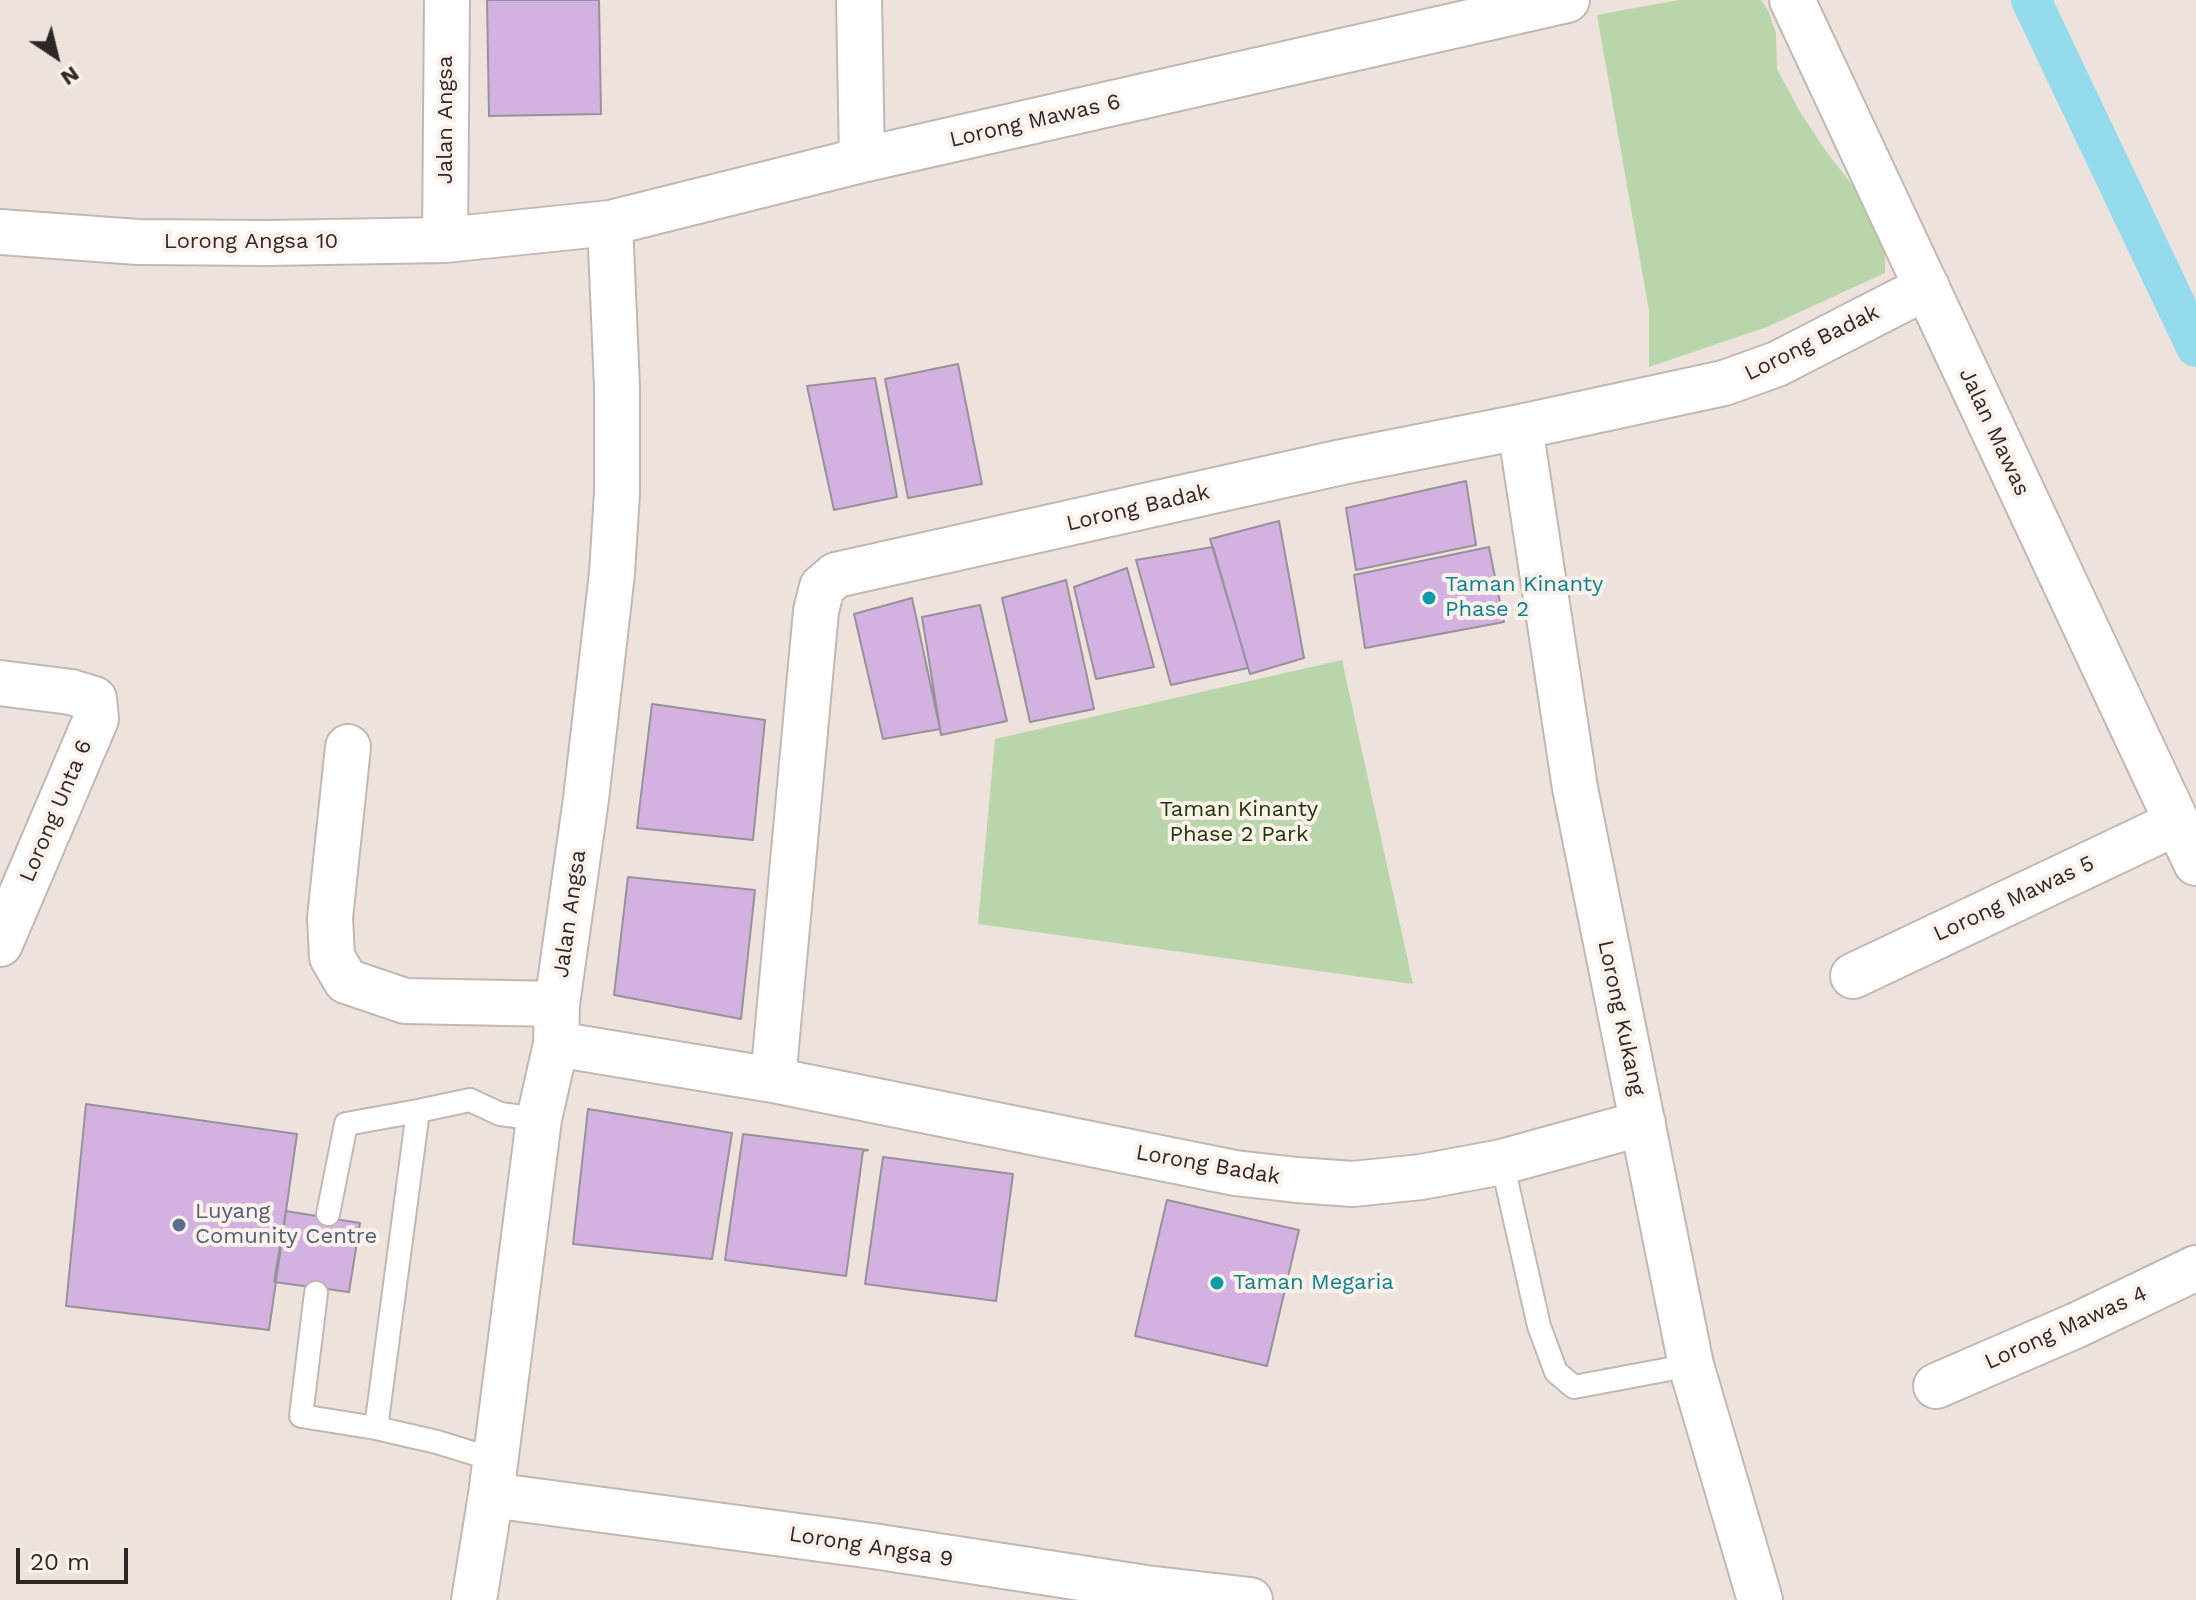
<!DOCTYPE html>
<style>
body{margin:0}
#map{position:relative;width:2196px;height:1600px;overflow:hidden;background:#eee3dc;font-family:"Work Sans",sans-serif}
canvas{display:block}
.north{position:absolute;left:16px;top:16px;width:80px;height:80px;-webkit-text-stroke:6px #fcf1ea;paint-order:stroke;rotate:145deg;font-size:22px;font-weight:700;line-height:32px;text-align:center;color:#2d2927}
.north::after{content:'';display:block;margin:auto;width:28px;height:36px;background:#2d2927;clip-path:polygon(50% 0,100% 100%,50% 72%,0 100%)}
.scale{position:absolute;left:16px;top:1548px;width:112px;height:36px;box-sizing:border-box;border:4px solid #2d2927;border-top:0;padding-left:10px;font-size:24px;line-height:28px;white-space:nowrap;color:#2d2927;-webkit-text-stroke:6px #fcf1ea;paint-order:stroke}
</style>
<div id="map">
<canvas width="2196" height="1600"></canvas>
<div class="north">N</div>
<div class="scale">20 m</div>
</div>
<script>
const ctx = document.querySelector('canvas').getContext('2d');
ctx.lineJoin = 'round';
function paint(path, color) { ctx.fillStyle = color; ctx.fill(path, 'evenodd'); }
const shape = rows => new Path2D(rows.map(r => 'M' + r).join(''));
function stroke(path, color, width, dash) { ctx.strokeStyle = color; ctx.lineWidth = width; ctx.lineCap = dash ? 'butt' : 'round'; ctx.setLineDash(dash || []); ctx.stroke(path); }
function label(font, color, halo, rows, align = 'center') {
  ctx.font = font + ' "Work Sans",sans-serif'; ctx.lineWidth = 8; ctx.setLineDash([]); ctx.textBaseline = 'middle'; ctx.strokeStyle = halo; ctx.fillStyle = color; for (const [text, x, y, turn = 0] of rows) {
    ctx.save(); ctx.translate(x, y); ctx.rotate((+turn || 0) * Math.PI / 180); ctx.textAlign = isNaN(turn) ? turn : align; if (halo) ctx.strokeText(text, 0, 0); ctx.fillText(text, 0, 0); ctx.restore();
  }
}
const green = shape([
 [1679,0,1761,0,1768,10,1776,33,1777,69,1799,110,1825,150,1865,201,1885,248,1885,273,1767,327,1649,367,1649,311,1597,15],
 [1342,660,1413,984,978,924,995,739]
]);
const canal = shape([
 [2031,0,2196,347]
]);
const building = shape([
 [487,0,599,0,601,114,489,116,487,0],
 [958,364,982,484,908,498,885,379,958,364],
 [875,378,897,497,834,510,807,386,875,378],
 [1466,481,1476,545,1356,570,1346,508,1466,481],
 [1279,521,1304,658,1250,674,1210,539,1279,521],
 [1213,547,1248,668,1171,685,1136,560,1213,547],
 [1489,547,1504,622,1365,648,1354,575,1489,547],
 [1127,568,1154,667,1096,679,1074,587,1127,568],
 [1066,580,1094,709,1030,722,1002,598,1066,580],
 [912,598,940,729,883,739,854,614,912,598],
 [980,605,1007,721,941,735,922,617,980,605],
 [652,704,765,720,753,840,637,828,652,704],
 [628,877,755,890,741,1019,614,995,628,877],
 [86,1104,297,1134,269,1330,66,1306,86,1104],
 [588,1109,732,1133,712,1259,573,1244,588,1109],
 [743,1134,868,1150,863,1151,846,1276,725,1260,743,1134],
 [883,1157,1013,1174,996,1301,865,1284,883,1157],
 [1167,1200,1299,1230,1267,1366,1135,1336,1167,1200],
 [286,1211,360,1223,349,1292,274,1282,286,1211]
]);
const service = shape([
 [1502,1162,1539,1326,1556,1372,1574,1387,1691,1365],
 [328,1214,346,1124,418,1111],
 [316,1293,301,1416,376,1428],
 [495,1460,437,1442,376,1428,418,1111,470,1100,500,1114,539,1119]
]);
const minor = shape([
 [859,0,862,160],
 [1792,0,2196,863],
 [0,232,138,242,268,243,445,240,610,223,862,160,1567,0],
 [445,240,447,0],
 [1520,427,1575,788,1691,1365,1760,1600],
 [0,683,71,692,94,699,96,719,0,944],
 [348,747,330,918,332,957,346,981,405,1001,557,1004],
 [1853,976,2176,823],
 [556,1044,773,1080,1235,1173,1297,1180,1353,1184,1421,1177,1502,1162,1643,1123],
 [773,1080,816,611,822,587,836,575,1342,462,1520,427,1724,383,1777,364,1927,287],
 [1936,1386,2077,1325,2196,1268],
 [491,1495,873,1546,1146,1588,1250,1600],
 [474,1600,491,1495,539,1119,556,1044,557,1004,586,799,612,573,617,493,617,387,610,223]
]);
const markers = [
 [1429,598,8,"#0f9aa8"],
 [179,1225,8,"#5c6f8a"],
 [1217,1283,8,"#0f9aa8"]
];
const streetNames = [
 ["Jalan Angsa",446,120,-90],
 ["Lorong Mawas 6",1035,121,-13],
 ["Lorong Angsa 10",251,242],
 ["Lorong Badak",1812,343,-26],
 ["Jalan Mawas",1994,432,65],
 ["Lorong Badak",1138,508,-13],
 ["Lorong Unta 6",56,811,-67],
 ["Lorong Mawas 5",2014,899,-25],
 ["Jalan Angsa",570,914,-82],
 ["Lorong Kukang",1621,1018,78],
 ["Lorong Badak",1208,1165,10],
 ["Lorong Mawas 4",2066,1328,-24],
 ["Lorong Angsa 9",871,1547,9]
];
const cultureNames = [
 ["Taman Kinanty",1445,585],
 ["Phase 2",1445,610],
 ["Taman Megaria",1233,1283]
];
const parkNames = [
 ["Taman Kinanty",1239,810],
 ["Phase 2 Park",1239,835]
];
const serviceNames = [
 ["Luyang",195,1212],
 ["Comunity Centre",195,1237]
];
paint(green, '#b9d6aa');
stroke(canal, '#95dbee', 40);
paint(building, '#d3b2e1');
stroke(building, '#97919a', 2);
stroke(service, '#c2b8b1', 26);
stroke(minor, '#c2b8b1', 48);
stroke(service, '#fff', 22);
stroke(minor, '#fff', 44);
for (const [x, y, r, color] of markers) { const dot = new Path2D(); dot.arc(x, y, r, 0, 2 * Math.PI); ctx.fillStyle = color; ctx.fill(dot); stroke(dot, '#fcf1ea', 3); }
label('22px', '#2d2927', '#fcf1ea', streetNames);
label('22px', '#0d838f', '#fcf1ea', cultureNames, 'left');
label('22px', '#1b3804', '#fcf1ea', parkNames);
label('22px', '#4e5e75', '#fcf1ea', serviceNames, 'left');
</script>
